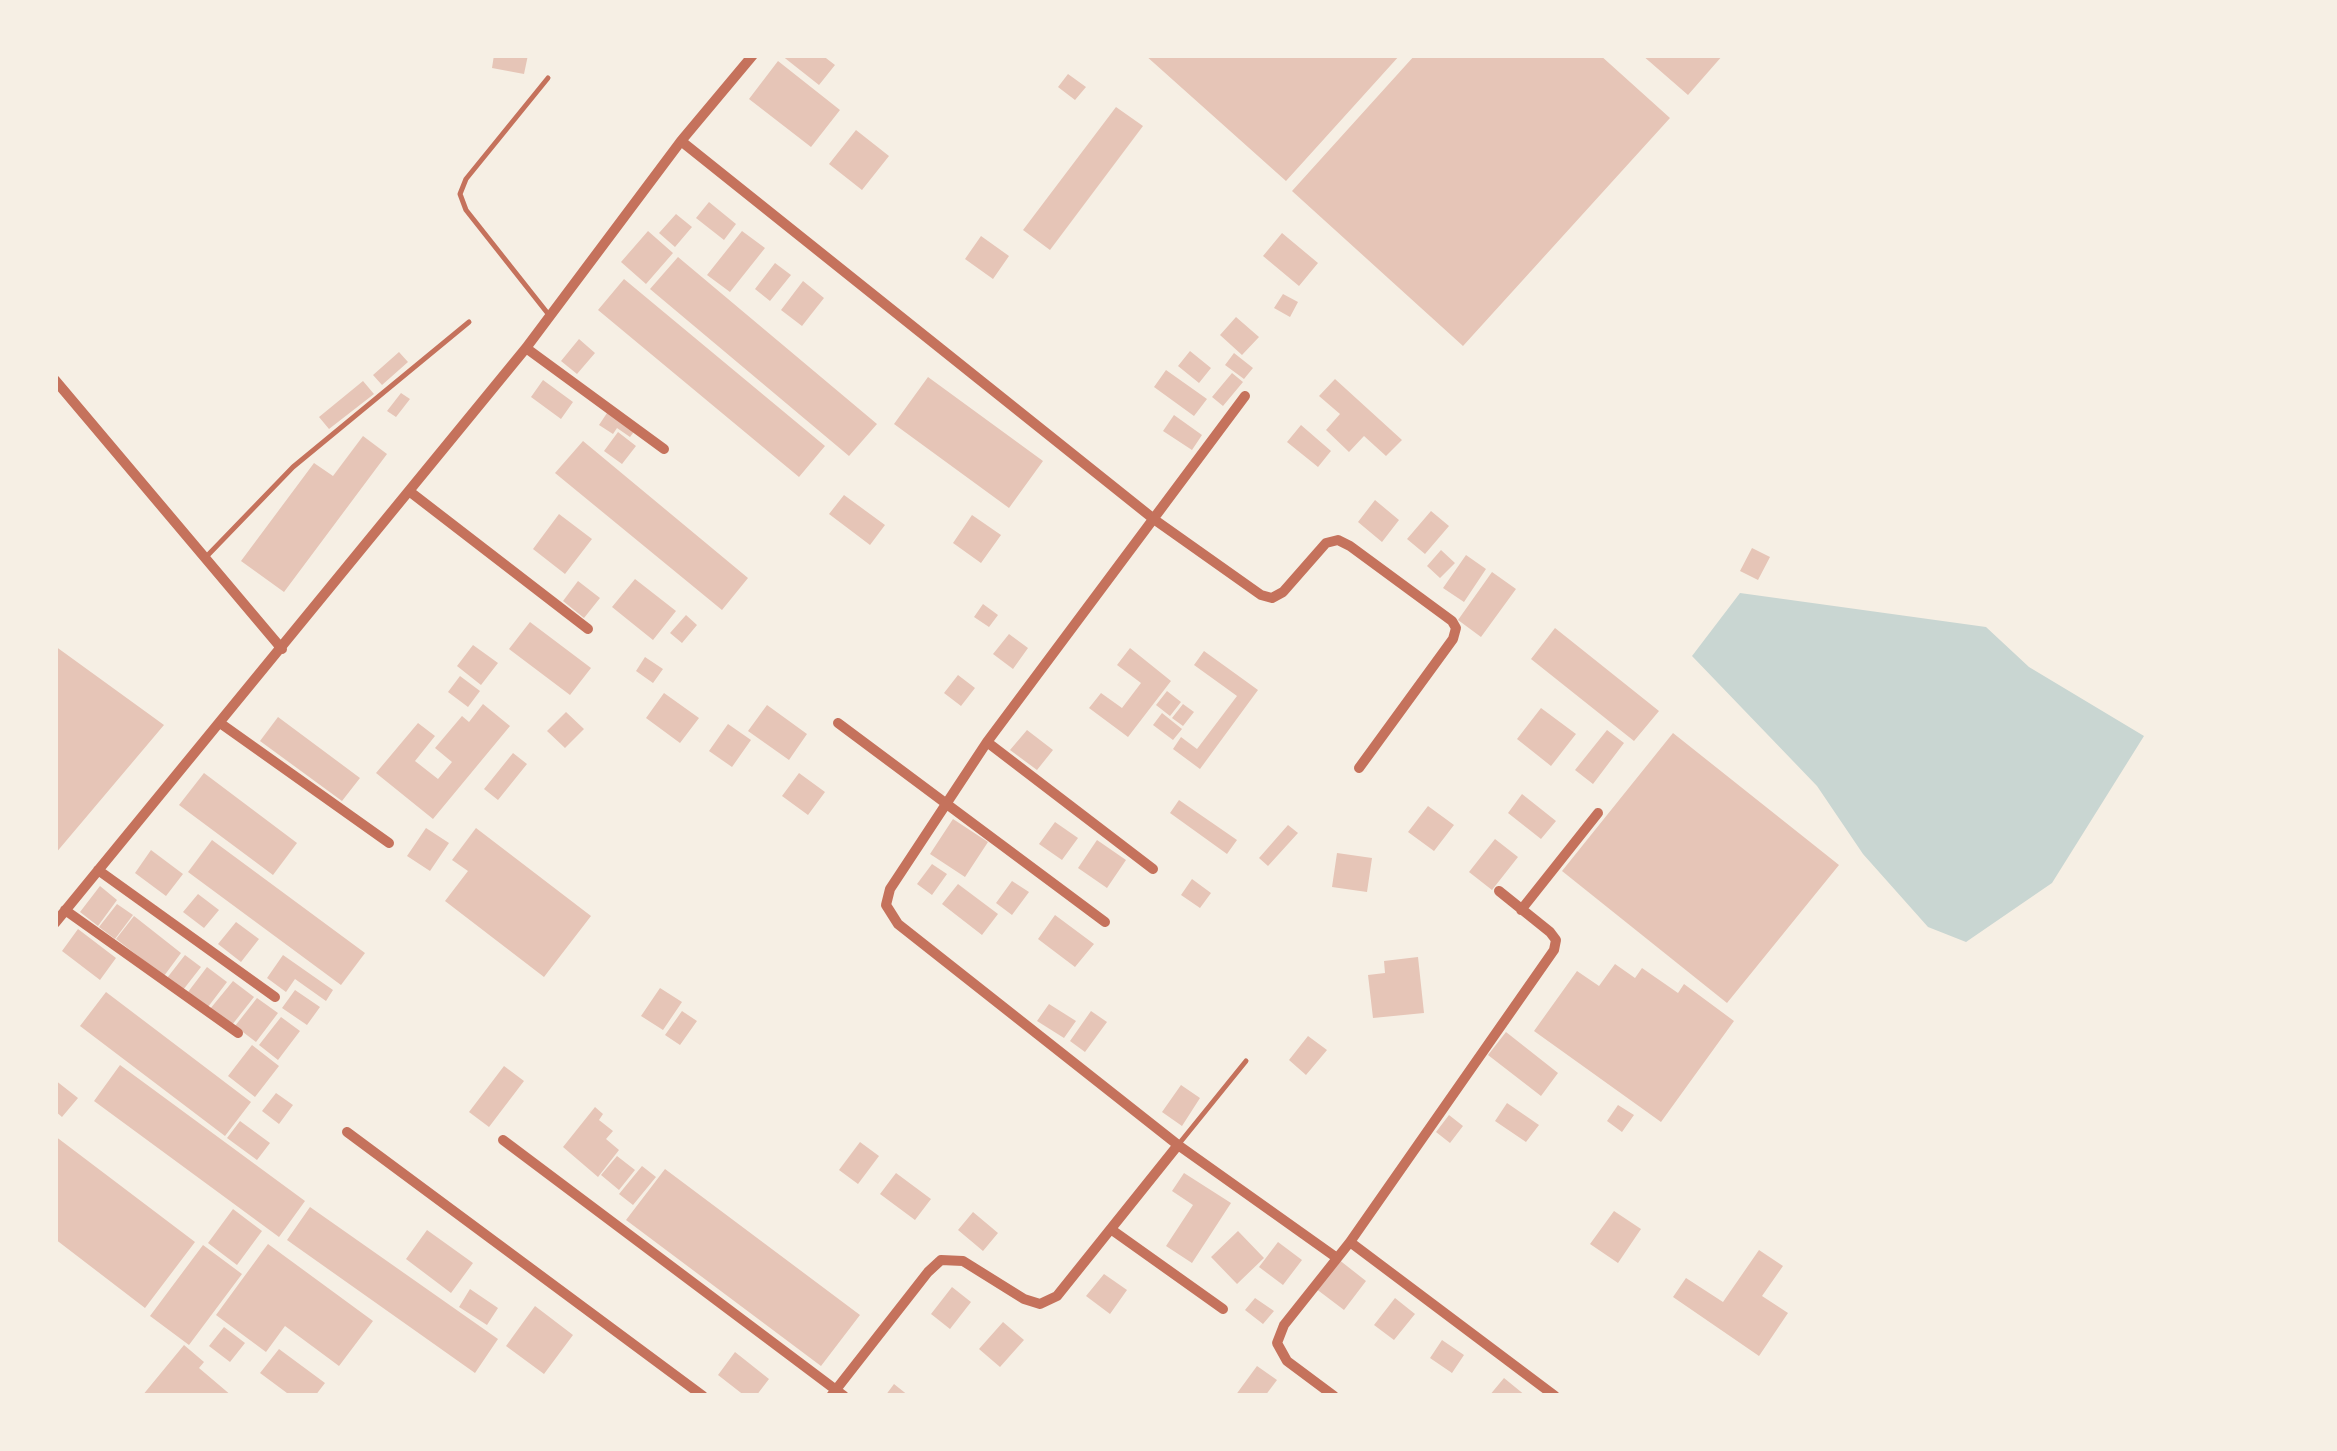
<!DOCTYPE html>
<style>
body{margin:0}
#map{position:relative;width:2337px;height:1451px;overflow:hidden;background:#f6efe4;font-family:Overpass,sans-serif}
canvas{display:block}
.frame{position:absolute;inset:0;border:58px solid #f6efe4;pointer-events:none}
</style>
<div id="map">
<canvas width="2337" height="1451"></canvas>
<div class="frame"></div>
</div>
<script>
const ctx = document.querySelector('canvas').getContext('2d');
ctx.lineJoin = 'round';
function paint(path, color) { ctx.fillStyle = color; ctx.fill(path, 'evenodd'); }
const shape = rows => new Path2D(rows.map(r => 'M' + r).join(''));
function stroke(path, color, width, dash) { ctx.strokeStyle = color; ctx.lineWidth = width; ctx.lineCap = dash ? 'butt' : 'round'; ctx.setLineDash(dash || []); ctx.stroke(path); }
const water = shape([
 [1740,593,1986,627,2029,667,2144,736,2052,883,1966,942,1928,927,1863,854,1817,786,1692,656]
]);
const building = shape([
 [494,55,528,55,524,74,492,68],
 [781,55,822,55,835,65,819,85],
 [1145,55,1400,55,1286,181],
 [1415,55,1600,55,1670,118,1463,346,1292,191],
 [1642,55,1723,55,1688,95],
 [778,61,840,110,811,147,749,99],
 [1068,74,1086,87,1075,100,1058,87],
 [1116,107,1143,126,1050,250,1023,230],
 [856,130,889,156,862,190,829,164],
 [709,202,736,224,724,240,696,218],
 [676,214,692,227,675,247,659,233],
 [648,231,673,253,646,284,621,262],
 [742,231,765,248,730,292,707,275],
 [1282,233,1318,263,1299,286,1263,256],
 [981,236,1009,256,993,279,965,259],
 [678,257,877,424,849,456,650,289],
 [775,263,791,275,770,301,755,289],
 [624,279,825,446,799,477,598,310],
 [803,281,824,298,802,326,781,310],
 [1283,294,1298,302,1290,317,1274,308],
 [1236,317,1259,337,1242,355,1220,335],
 [579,339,595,353,577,374,561,361],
 [1190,351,1211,368,1199,383,1178,366],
 [399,352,408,362,382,385,373,375],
 [1234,353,1253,368,1244,379,1225,365],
 [1166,370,1207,399,1194,416,1154,387],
 [1232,373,1243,382,1223,406,1212,397],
 [928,377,1043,461,1009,508,894,424],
 [1335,379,1402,440,1386,456,1364,436,1349,452,1326,430,1340,414,1319,396],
 [543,380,573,402,561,419,531,397],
 [363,381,374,394,329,429,319,417],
 [401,393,410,399,396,417,387,411],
 [609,410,636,429,630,437,617,428,613,434,599,425],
 [1174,415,1202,435,1192,450,1163,431],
 [1301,425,1331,451,1318,467,1287,442],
 [618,432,636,446,622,464,604,451],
 [363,436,387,454,284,592,241,561,314,463,333,476],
 [583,441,748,578,722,610,555,473],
 [844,495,885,525,870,545,829,514],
 [1375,500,1399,520,1382,542,1358,522],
 [1431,511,1449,526,1425,554,1407,539],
 [559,514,592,539,565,574,533,549],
 [972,515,1001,535,981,563,953,543],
 [1752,548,1770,557,1758,580,1740,571],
 [1441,550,1455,563,1440,578,1427,566],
 [1466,555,1486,569,1464,602,1443,588],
 [1492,572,1516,589,1481,637,1458,620],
 [635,579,676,611,653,640,612,607],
 [578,581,600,598,584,618,563,601],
 [983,604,998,615,989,627,974,617],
 [686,615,697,625,682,643,670,633],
 [530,622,591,668,570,695,509,649],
 [1555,628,1659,711,1634,741,1531,659],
 [1009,634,1028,648,1013,669,993,654],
 [473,645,498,663,481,685,457,666],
 [55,646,164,725,55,854],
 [1130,648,1171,681,1128,737,1089,708,1101,693,1122,708,1141,683,1117,665],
 [1204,651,1258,690,1200,769,1173,749,1181,737,1197,749,1237,696,1194,665],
 [645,657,663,669,653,683,636,671],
 [958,675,975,688,961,706,944,693],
 [460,676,480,691,468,707,448,692],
 [1167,691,1181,702,1170,716,1156,705],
 [664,693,699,718,680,743,646,718],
 [483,704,510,726,433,819,376,773,418,723,435,736,415,761,438,779,452,762,435,748,462,716,469,722],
 [1183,704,1194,712,1183,726,1172,718],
 [767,705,807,734,789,760,748,731],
 [1541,708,1576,734,1551,766,1517,739],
 [566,712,584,729,565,748,547,731],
 [1162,713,1182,729,1173,740,1153,725],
 [278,717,360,778,342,801,260,741],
 [728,724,751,740,732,767,709,751],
 [1027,730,1053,750,1037,770,1010,750],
 [1607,730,1624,743,1593,784,1575,770],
 [1673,733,1839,865,1727,1003,1562,871],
 [513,753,527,764,498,800,484,789],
 [204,773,297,843,273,875,179,805],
 [799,773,825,792,808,815,782,796],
 [1522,794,1556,821,1541,839,1508,813],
 [1179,800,1237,840,1227,854,1170,813],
 [1428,806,1454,825,1434,851,1408,832],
 [953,819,988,842,965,877,930,854],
 [1055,822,1078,838,1062,860,1039,844],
 [1288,825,1298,833,1268,866,1259,858],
 [426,828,449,843,430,871,407,856],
 [476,828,591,916,544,977,445,901,468,871,452,860],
 [1495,839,1518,857,1492,890,1469,872],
 [212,840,365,953,341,985,188,872],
 [1097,840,1126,860,1107,888,1078,868],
 [151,850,183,874,166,896,135,873],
 [1337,853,1372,858,1367,892,1332,887],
 [932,864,947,874,932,895,917,884],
 [1192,879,1211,893,1200,908,1181,895],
 [1012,881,1029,892,1012,915,996,903],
 [958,884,998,914,982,935,942,904],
 [100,886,117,900,98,926,80,912],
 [198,894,219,910,204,928,183,912],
 [117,904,133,915,115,939,99,927],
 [1055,915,1094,944,1075,967,1038,939],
 [134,916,181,953,164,976,116,939],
 [236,922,259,939,241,962,218,944],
 [78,929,116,958,100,980,62,951],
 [185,955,201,967,183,990,167,978],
 [283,955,333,990,326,1001,295,979,286,992,267,978],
 [1418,957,1424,1013,1373,1018,1368,975,1385,973,1384,961],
 [1615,964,1635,978,1642,968,1678,993,1684,984,1734,1021,1661,1122,1534,1031,1577,971,1599,986],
 [207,967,227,982,208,1007,188,992],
 [233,981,254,997,232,1025,210,1009],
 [660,988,682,1002,663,1030,641,1016],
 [295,990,320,1007,307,1025,282,1008],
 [106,992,251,1102,225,1136,80,1026],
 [257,998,278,1013,256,1042,235,1026],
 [1049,1004,1076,1021,1064,1038,1037,1021],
 [682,1011,697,1021,680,1045,665,1035],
 [1091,1011,1107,1022,1085,1052,1070,1041],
 [281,1017,300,1031,278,1060,259,1045],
 [1506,1032,1558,1073,1541,1096,1488,1055],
 [1308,1036,1327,1050,1306,1075,1289,1060],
 [252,1045,279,1066,255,1097,228,1076],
 [120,1065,305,1201,279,1237,94,1101],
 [504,1066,524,1081,489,1127,469,1112],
 [55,1080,78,1098,62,1117,55,1111],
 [1181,1085,1200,1098,1182,1126,1162,1112],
 [276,1093,293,1105,279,1124,262,1111],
 [1507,1103,1539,1125,1526,1142,1495,1121],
 [1618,1105,1634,1115,1622,1132,1607,1121],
 [595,1107,603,1114,599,1120,613,1131,606,1139,619,1150,598,1177,563,1147],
 [1449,1115,1463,1126,1450,1143,1436,1132],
 [240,1121,270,1143,257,1160,227,1138],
 [55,1136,195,1242,145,1308,55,1239],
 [860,1142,879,1156,858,1184,839,1170],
 [617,1156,635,1170,619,1190,601,1175],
 [642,1166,656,1177,633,1205,619,1194],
 [665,1169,860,1315,821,1366,626,1220],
 [896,1173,931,1199,915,1220,880,1194],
 [1184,1173,1231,1203,1192,1263,1166,1246,1193,1205,1172,1191],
 [310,1207,498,1339,475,1373,287,1240],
 [233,1209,262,1231,237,1265,208,1243],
 [1614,1211,1641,1229,1618,1263,1590,1244],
 [973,1212,998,1233,983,1251,958,1230],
 [427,1230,473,1263,451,1293,406,1259],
 [1238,1231,1264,1258,1237,1284,1211,1257],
 [1278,1242,1302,1260,1283,1285,1259,1267],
 [268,1244,373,1321,339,1366,285,1326,266,1352,216,1315],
 [203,1245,242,1274,189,1345,150,1316],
 [1759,1250,1783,1266,1762,1296,1788,1313,1759,1356,1673,1297,1686,1278,1723,1302],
 [1338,1259,1366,1281,1344,1310,1315,1288],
 [1104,1274,1127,1290,1110,1314,1086,1296],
 [952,1287,971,1302,950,1329,931,1314],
 [470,1289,498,1308,487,1325,459,1307],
 [1255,1298,1274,1311,1263,1324,1245,1310],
 [1395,1298,1415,1314,1394,1340,1374,1325],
 [535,1306,573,1335,544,1374,506,1346],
 [1003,1322,1024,1340,1000,1367,979,1349],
 [224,1327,245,1343,230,1362,209,1346],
 [1442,1340,1464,1355,1452,1373,1430,1358],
 [184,1345,204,1362,199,1368,232,1396,142,1396],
 [279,1349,325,1383,315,1396,291,1396,260,1373],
 [735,1352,769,1379,756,1396,745,1396,718,1375],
 [1257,1366,1277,1380,1265,1396,1235,1396],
 [1504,1378,1526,1396,1489,1396],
 [894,1384,909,1396,885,1396]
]);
const service = shape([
 [548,78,466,179,460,194,466,210,549,315],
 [207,556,293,467,469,322],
 [1178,1145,1246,1061]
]);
const minor = shape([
 [681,141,1155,520,1261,595,1272,598,1283,592,1326,543,1338,540,1350,546,1452,621,1456,628,1453,639,1359,768],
 [526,348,664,449],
 [55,380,282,649],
 [1245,396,987,742,890,889,886,905,898,924,1178,1145,1337,1258],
 [409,491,588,629],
 [220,723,389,843],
 [838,723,1105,922],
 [987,742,1153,869],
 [98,870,275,997],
 [65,910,238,1033],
 [1521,910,1598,813],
 [55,923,526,348,681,141,753,55],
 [347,1132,703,1396],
 [503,1140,844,1396],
 [1112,1230,1223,1309],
 [1350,1242,1555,1396],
 [831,1396,928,1272,941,1260,963,1261,1024,1299,1040,1304,1057,1296,1178,1145],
 [1334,1396,1287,1361,1277,1343,1284,1325,1350,1242,1554,950,1556,940,1550,932,1499,891]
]);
paint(water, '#c9d6d2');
paint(building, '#e6c5b7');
stroke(service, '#c5725c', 5);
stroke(minor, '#c5725c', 10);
</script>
